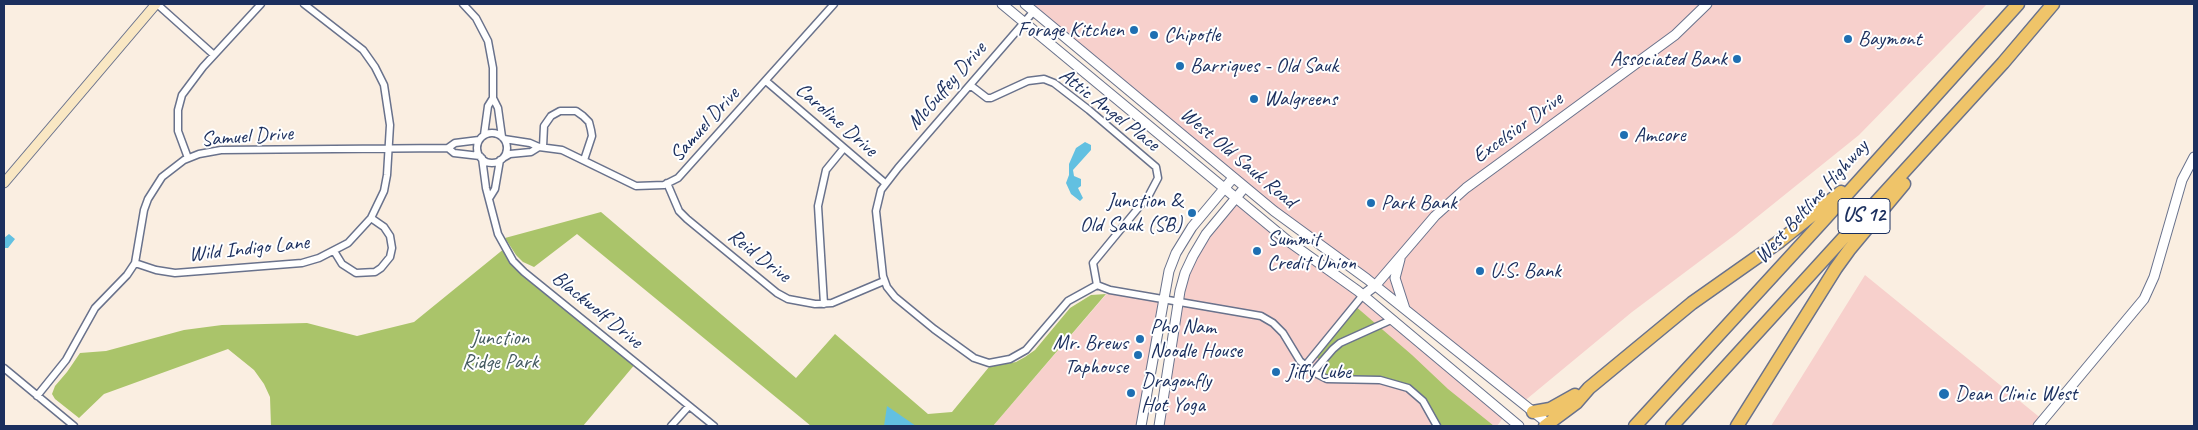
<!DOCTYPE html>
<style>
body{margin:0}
#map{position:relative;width:2198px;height:430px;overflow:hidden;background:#faeee1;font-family:Caveat,sans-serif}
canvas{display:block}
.frame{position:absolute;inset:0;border:5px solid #1b2f5e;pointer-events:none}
</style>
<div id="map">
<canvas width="2198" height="430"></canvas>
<div class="frame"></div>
</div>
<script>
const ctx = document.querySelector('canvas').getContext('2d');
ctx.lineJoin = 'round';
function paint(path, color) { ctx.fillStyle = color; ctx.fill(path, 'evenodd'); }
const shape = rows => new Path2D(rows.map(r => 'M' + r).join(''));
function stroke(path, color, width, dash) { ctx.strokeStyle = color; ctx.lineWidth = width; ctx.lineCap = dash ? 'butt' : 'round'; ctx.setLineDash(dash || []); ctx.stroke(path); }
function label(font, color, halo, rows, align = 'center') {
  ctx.font = font + ' Caveat,sans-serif'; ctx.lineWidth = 4; ctx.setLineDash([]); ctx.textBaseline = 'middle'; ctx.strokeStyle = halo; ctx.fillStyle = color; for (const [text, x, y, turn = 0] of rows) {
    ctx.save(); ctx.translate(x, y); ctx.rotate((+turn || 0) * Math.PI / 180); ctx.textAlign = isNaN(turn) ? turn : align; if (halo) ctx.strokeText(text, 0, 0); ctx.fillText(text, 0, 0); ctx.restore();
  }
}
const built = shape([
 [1025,4,1987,4,1859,135,1736,234,1632,312,1522,403,1325,247],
 [1236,199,1325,266,1505,415,1497,426,1159,426,1180,291,1193,256],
 [1865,275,2043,420,2038,426,1771,426],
 [1110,290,1163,298,1141,426,993,426]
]);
const green = shape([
 [601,212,796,378,835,334,928,414,952,412,989,367,1016,362,1025,357,1035,350,1070,308,1091,295,1106,294,993,426,811,426,577,234,534,267,523,262,516,255,505,238],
 [505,248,513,261,636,363,583,426,271,426,270,397,264,384,254,370,228,349,104,394,79,418,55,399,52,394,55,386,67,372,80,353,106,351,184,330,222,325,307,323,357,336,414,322],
 [1354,305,1412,355,1448,389,1494,426,1437,426,1423,401,1396,383,1327,379,1322,362,1314,355]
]);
const water = shape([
 [1085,142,1091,145,1091,150,1073,170,1074,176,1081,179,1081,186,1078,188,1083,198,1080,201,1071,194,1066,183,1069,175,1069,164,1076,148],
 [9,234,15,239,8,248,5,248,4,238],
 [887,406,916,426,884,426]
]);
const minor = shape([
 [157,4,214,55],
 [463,4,476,18,488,41,493,68,493,98,498,108,502,137],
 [1034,11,898,168,881,190,876,211,883,276,887,287,895,297,934,329,974,358,989,363,1010,359,1026,350,1068,301,1097,285],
 [766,81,885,183],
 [970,85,987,98,991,98,1028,81,1044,79,1054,83,1089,110,1156,167,1158,178,1149,195,1093,263,1097,285,1110,290,1261,316,1273,323,1283,333,1300,361,1313,372,1327,379,1380,380,1408,388,1423,401,1437,426],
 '477 148a15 15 0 1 1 30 0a15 15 0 1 1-30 0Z',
 [484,135,488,106,493,98],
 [504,139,530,143,539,147,562,150,636,186,664,185,678,178,834,4],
 [543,147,544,126,551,116,560,111,576,111,583,116,589,122,591,130,592,136,584,160],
 [448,148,454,153,480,156],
 [188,158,178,131,178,110,182,95,203,67,261,4],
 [482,158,486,188,498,234,513,261,524,272,714,426],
 [503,158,510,154,531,152,539,147],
 [667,183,679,211,687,219,777,293,788,299,815,304,832,303,884,281],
 [490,197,495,189,500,160],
 [334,251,342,264,356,273,375,272,381,268,390,257,392,248,390,236,384,227,371,218],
 [135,263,156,270,175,273,302,263,319,258,348,243,371,218,384,191,387,175,390,125,384,85,375,67,363,50,304,4],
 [824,304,818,206,826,170,844,148],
 [1305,366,1363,295],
 [4,368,74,426],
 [1313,372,1333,349,1340,343,1391,320],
 [37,396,66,360,95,308,127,275,135,263,144,210,148,199,162,177,184,160,199,154,221,150,448,148,455,143,479,140],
 [671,426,689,406]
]);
const tertiary = shape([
 [1002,4,1288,241,1358,291,1519,426],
 [1025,4,1274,211,1367,279,1551,426],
 [1400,259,1395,278,1405,309],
 [1363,295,1375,286,1435,216,1466,188,1675,35,1707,4],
 [1141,426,1169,271,1176,253,1192,227,1233,178],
 [1159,426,1180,291,1185,273,1193,256,1206,234,1245,187],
 [2038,426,2144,299,2154,277,2182,180,2194,157]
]);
const secondary = shape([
 [4,183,156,4]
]);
const motorway = shape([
 [1533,412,1550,409,1575,395],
 [1545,426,1576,403,1589,388,1692,303,1780,241,1841,192],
 [1635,426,1822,222,2018,4],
 [1672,426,2003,63,2053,4],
 [1737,426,1836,268,1849,250,1904,184]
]);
const markers = [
 [1134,30,5,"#1f6fb2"],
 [1154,35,5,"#1f6fb2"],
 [1848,39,5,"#1f6fb2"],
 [1737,59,5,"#1f6fb2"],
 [1180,66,5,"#1f6fb2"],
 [1254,99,5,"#1f6fb2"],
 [1624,135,5,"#1f6fb2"],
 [1371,203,5,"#1f6fb2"],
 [1192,213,5,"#1f6fb2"],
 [1257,251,5,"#1f6fb2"],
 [1480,271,5,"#1f6fb2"],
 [1140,339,5,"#1f6fb2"],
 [1138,355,5,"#1f6fb2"],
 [1276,372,5,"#1f6fb2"],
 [1131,393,5,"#1f6fb2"],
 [1944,394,6,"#1f6fb2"]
];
const shields = [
 [1864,216,52]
];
const shieldNames = [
 ["US 12",1864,216]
];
const poiNames = [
 ["Forage Kitchen",1124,30,"right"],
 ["Chipotle",1164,35],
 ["Baymont",1858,39],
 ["Associated Bank",1727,59,"right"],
 ["Barriques - Old Sauk",1190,66],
 ["Walgreens",1264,99],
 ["Amcore",1634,135],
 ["Junction &",1182,201,"right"],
 ["Old Sauk (SB)",1182,225,"right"],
 ["Park Bank",1381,203],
 ["Summit",1267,239],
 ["Credit Union",1267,263],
 ["U.S. Bank",1490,271],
 ["Pho Nam",1150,327],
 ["Noodle House",1150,351],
 ["Mr. Brews",1128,343,"right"],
 ["Taphouse",1128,367,"right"],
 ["Jiffy Lube",1286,372],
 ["Dragonfly",1141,381],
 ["Hot Yoga",1141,405],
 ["Dean Clinic West",1955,394]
];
const streetNames = [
 ["McGuffey Drive",947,86,-49],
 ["Attic Angel Place",1109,110,38],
 ["Caroline Drive",836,120,41],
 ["Samuel Drive",705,125,-48],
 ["Excelsior Drive",1518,128,-36],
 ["Samuel Drive",247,137,-4],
 ["West Old Sauk Road",1238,158,40],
 ["West Beltline Highway",1812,202,-48],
 ["Wild Indigo Lane",249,249,-6],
 ["Reid Drive",759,256,38],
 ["Blackwolf Drive",597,310,39]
];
const parkNames = [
 ["Junction",500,338],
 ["Ridge Park",500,362]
];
paint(built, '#f7d0cc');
paint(green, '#aac46a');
paint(water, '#62c0e1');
stroke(minor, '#69728c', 9);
stroke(tertiary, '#69728c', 11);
stroke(secondary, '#69728c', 11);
stroke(motorway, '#69728c', 15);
stroke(minor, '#fff', 6);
stroke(tertiary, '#fff', 9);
stroke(secondary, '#f9e7c3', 9);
stroke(motorway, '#efc469', 12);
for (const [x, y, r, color] of markers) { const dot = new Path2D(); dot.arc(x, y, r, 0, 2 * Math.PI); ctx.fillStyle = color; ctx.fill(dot); stroke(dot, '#fff', 2); }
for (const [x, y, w] of shields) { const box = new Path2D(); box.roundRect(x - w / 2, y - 17.5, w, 35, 4); ctx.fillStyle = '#fff'; ctx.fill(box); stroke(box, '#1b2f5e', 1); }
label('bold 20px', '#1b2f5e', null, shieldNames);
label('21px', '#1b2f5e', '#fff', poiNames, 'left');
label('21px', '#1b2f5e', '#fff', streetNames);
label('21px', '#465c62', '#fff', parkNames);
</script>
